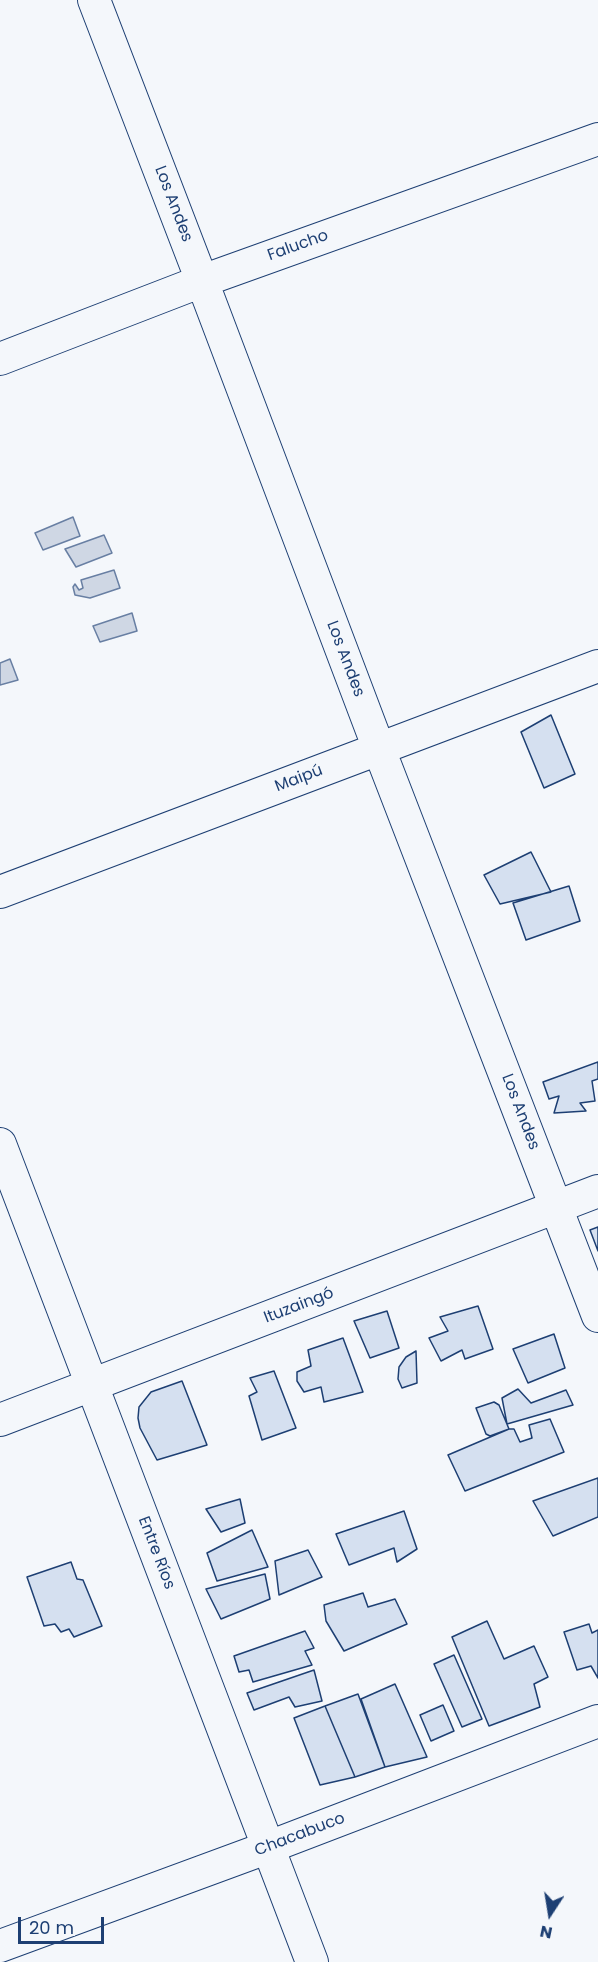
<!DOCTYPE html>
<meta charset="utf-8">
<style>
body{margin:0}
#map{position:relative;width:598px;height:1962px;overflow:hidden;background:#f4f7fb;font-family:Poppins,sans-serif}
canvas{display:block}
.north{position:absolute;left:520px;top:1884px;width:60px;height:60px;-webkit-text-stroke:4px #f4f7fb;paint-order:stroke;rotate:192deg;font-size:16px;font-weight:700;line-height:24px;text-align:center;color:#1d3f73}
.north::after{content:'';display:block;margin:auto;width:21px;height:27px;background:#1d3f73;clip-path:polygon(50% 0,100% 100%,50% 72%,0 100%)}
.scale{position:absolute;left:18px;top:1917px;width:86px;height:27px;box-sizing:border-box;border:3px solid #1d3f73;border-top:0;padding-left:8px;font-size:18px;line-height:21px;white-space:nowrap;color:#1d3f73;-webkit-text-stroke:4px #f4f7fb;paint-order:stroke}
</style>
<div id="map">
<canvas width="598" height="1962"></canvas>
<div class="north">N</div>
<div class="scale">20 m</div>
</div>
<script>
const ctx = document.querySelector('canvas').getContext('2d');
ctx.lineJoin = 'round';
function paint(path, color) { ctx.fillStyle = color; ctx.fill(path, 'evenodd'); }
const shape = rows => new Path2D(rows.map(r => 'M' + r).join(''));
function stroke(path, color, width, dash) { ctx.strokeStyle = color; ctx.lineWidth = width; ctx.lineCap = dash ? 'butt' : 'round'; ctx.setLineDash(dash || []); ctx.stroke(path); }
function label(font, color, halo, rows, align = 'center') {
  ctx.font = font + ' Poppins,sans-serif'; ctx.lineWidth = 4.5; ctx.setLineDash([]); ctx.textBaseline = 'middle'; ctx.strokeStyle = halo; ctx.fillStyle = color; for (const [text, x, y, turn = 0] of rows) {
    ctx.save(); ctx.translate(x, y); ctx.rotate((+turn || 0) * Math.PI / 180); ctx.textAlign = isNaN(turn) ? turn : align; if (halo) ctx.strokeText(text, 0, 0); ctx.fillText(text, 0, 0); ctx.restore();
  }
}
const water = shape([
 [73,517,80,536,43,550,35,533,73,517],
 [104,535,112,553,76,567,65,549,104,535],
 [114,570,120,588,90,598,75,595,73,587,75,584,79,590,83,588,81,580,114,570],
 [132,613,137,631,100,642,93,626,132,613],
 [10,659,18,680,0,685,0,663,10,659]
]);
const building = shape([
 [551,715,575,774,544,788,521,732,551,715],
 [531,852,551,892,500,904,484,875,531,852],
 [569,886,580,921,526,940,513,903,569,886],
 [598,1062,598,1079,592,1081,595,1101,580,1103,586,1111,554,1113,559,1096,549,1099,543,1082,598,1062],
 [598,1227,598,1251,590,1230,598,1227],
 [478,1306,493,1349,465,1359,462,1350,441,1361,429,1338,448,1331,440,1317,478,1306],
 [387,1311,399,1348,370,1358,354,1321,387,1311],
 [554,1334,565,1368,528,1383,513,1349,554,1334],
 [343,1338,363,1392,324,1402,321,1387,304,1392,297,1381,297,1372,311,1366,308,1350,343,1338],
 [416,1351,417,1383,402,1388,398,1379,399,1367,406,1357,416,1351],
 [274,1371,296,1428,262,1440,249,1396,257,1392,250,1378,274,1371],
 [182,1381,207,1445,157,1460,140,1428,138,1418,139,1407,151,1392,182,1381],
 [518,1389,531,1403,566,1390,573,1405,507,1424,502,1398,518,1389],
 [494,1402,499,1405,509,1429,490,1436,486,1434,476,1408,494,1402],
 [550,1419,564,1452,465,1491,448,1455,509,1429,514,1429,520,1442,532,1438,529,1425,550,1419],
 [598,1478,598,1517,553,1536,533,1501,598,1478],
 [240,1499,245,1523,221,1532,206,1509,240,1499],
 [404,1511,417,1549,397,1562,394,1548,349,1565,336,1534,404,1511],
 [252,1530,268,1567,217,1581,207,1553,252,1530],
 [308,1550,322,1577,279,1595,275,1561,308,1550],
 [71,1562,77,1579,83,1580,102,1626,74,1637,69,1629,61,1632,55,1624,44,1626,27,1577,71,1562],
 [265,1574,270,1599,221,1619,206,1589,265,1574],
 [363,1593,368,1607,395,1599,407,1624,344,1651,326,1621,324,1605,363,1593],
 [487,1621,504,1659,534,1646,548,1677,534,1684,540,1707,489,1726,452,1637,487,1621],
 [589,1624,592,1633,598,1630,598,1678,591,1666,577,1670,564,1632,589,1624],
 [305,1631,314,1648,305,1651,312,1665,253,1682,249,1670,239,1672,234,1656,305,1631],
 [454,1655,482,1719,462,1727,434,1664,454,1655],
 [314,1670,322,1701,295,1707,289,1697,254,1710,247,1693,314,1670],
 [395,1684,427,1757,385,1767,361,1699,395,1684],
 [358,1694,385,1767,355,1777,325,1706,358,1694],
 [443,1705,454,1731,431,1741,420,1715,443,1705],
 [325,1706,355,1777,320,1785,294,1718,325,1706]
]);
const minor = shape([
 [94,0,202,281,379,749,598,1316],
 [0,359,202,281,598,139],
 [0,892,598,666],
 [0,1144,312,1962],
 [0,1420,598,1191],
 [0,1946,269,1847,598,1721]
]);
const streetNames = [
 ["Los Andes",173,204,69],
 ["Falucho",298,246,-20],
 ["Los Andes",345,659,69],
 ["Maipú",299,779,-21],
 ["Los Andes",520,1112,69],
 ["Ituzaingó",299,1306,-21],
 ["Entre Ríos",156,1553,69],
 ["Chacabuco",300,1835,-21]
];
paint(water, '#cfd7e4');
stroke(water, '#687fa3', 1.5);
paint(building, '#d5e0f0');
stroke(building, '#1d3f73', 1.5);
stroke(minor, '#1d3f73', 34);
stroke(minor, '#f4f7fb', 32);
label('16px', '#1d3f73', '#f4f7fb', streetNames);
</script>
